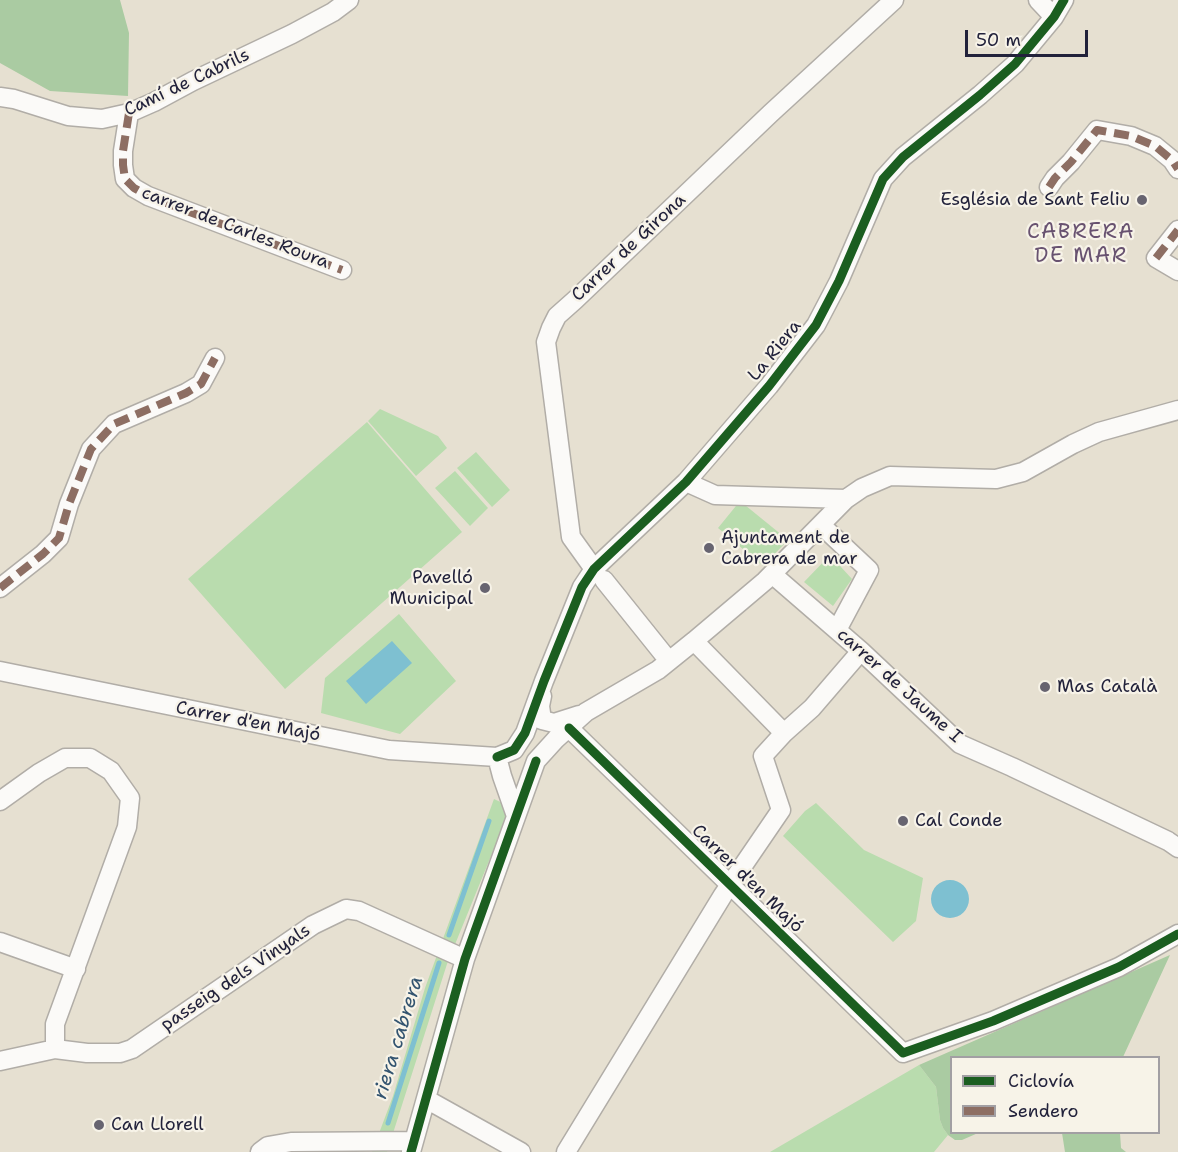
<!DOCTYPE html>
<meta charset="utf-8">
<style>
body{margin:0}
#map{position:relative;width:1178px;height:1152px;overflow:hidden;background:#e6e0d1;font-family:"Shantell Sans",sans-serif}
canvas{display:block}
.legend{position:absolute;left:950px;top:1056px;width:210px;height:78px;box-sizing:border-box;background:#f7f3e8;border:2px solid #a29fa3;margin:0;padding:8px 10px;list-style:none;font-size:18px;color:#22223b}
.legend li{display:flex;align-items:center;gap:12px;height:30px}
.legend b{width:30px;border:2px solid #a29fa3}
.scale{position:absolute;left:965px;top:30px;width:123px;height:27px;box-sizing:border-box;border:3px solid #22223b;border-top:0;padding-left:8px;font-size:18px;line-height:21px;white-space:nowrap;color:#22223b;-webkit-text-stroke:4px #f7f3e8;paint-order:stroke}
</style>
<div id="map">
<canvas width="1178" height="1152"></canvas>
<ul class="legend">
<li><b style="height:8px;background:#1b5e20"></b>Ciclovía</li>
<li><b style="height:8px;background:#8d6e63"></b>Sendero</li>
</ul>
<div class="scale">50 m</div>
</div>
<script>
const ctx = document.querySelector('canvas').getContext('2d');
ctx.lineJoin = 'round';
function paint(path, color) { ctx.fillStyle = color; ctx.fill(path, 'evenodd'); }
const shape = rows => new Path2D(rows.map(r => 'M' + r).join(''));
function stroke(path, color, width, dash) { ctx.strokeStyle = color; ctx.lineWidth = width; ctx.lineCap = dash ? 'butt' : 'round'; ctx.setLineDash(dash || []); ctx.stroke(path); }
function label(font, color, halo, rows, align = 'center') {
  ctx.font = font + ' "Shantell Sans",sans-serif'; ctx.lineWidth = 4.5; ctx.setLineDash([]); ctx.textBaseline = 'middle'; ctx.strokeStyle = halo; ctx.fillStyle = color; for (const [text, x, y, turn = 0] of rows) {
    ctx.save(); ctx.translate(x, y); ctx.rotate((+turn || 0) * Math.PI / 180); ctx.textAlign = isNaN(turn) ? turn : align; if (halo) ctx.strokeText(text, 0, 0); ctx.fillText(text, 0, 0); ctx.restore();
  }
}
const green = shape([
 [380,409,438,436,447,448,416,476,368,421],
 [367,422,462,532,285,689,188,579],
 [476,452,510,490,492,507,457,468],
 [455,471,488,508,470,526,435,488],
 [740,501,788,540,763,566,718,528],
 [830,555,852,579,833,606,804,582],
 [399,614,456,681,400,734,321,713,325,678],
 [494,799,511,807,447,964,387,1152,372,1152,393,1096,425,988],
 [816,803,864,850,923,878,916,921,893,942,783,836,805,811],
 [919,1065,936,1087,940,1120,943,1128,948,1135,934,1152,770,1152]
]);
const forest = shape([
 [0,0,120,0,129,33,128,96,50,91,0,63],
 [1170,955,1123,1057,952,1058,952,1132,978,1133,962,1140,955,1140,948,1135,943,1128,940,1120,936,1087,919,1065],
 [1062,1133,1120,1133,1121,1148,1126,1152,1065,1152]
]);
const water = shape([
 [392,641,412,663,366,704,346,681],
 '931 899a19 19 0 1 1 38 0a19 19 0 1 1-38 0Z'
]);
const stream = shape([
 [449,935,489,821],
 [388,1123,439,963]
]);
const minor = shape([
 [1038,0,1054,17],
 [0,97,14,99,68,116,102,119,129,113,154,102,193,81,292,34,333,12,349,0],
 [129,113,123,151,123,165,125,179,134,188,148,196,342,270],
 [1049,187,1055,178,1071,162,1097,130,1131,136,1155,146,1172,160,1178,169],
 [1178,230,1156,258,1178,271],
 [686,482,715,495,846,499],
 [821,525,869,570,837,630],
 [594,569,571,537,546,342,551,328,557,316,575,300,771,113,894,0],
 [772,574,861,651,960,744,1012,767,1168,841,1178,848],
 [604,580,669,661],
 [0,588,43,554,59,538,69,504,91,449,114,424,186,393,201,384,215,358],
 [694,641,784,733],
 [0,671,389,750,497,757],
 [542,696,540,706,542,720,554,723,579,715],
 [569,728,903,1053,993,1021,1119,967,1178,934],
 [497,757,514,750,525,733,544,681,582,587,594,569,686,482,769,386,816,325,839,281,883,179,903,157,980,95,1015,64,1054,17,1064,0],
 [497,757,502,776,516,816],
 [0,801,39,773,65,758,90,758,111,771,130,798,127,827,55,1024,55,1049],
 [0,942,76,969],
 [0,1061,55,1049,87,1053,120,1053,132,1049,313,925,346,909,359,911,465,959],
 [426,1099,521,1152],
 [260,1152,268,1146,291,1142,414,1141],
 [411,1152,465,959,536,761,556,739,586,712,658,670,694,641,765,581,846,499,862,488,890,476,996,479,1023,472,1073,444,1099,432,1178,410],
 [566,1152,723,895,781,810,763,756,784,733,812,708,861,651]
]);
const quiet = shape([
 [129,113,123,151,123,165,125,179,134,188,148,196,342,270],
 [1049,187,1055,178,1071,162,1097,130,1131,136,1155,146,1172,160,1178,169],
 [1156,258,1178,230],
 [0,588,43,554,59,538,69,504,91,449,114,424,186,393,201,384,215,358]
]);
const cycleway = shape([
 [569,728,903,1053,993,1021,1119,967,1178,934],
 [497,757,514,750,525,733,544,681,582,587,594,569,686,482,769,386,816,325,839,281,883,179,903,157,980,95,1015,64,1054,17,1064,0],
 [411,1152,465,959,536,761]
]);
const markers = [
 [1142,200,6,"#676470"],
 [709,548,6,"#676470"],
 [485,588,6,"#676470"],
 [1045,687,6,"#676470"],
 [903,821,6,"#676470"],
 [99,1125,6,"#676470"]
];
const streetNames = [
 ["Camí de Cabrils",187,83,-25],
 ["carrer de Carles Roura",235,228,21],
 ["Carrer de Girona",629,248,-43],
 ["La Riera",775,351,-51],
 ["carrer de Jaume I",899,686,42],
 ["Carrer d'en Majó",248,722,11],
 ["Carrer d'en Majó",747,879,44],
 ["passeig dels Vinyals",236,978,-34]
];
const poiNames = [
 ["Església de Sant Feliu",1130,200,"right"],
 ["Ajuntament de",721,538],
 ["Cabrera de mar",721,559],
 ["Pavelló",473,578,"right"],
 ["Municipal",473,599,"right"],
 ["Mas Català",1057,687],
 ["Cal Conde",915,821],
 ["Can Llorell",111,1125]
];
const waterNames = [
 ["riera cabrera",399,1038,-73]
];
const quarterNames = [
 ["CABRERA",1081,233],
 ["DE MAR",1081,257]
];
paint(green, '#b9dcae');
paint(forest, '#aacba2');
paint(water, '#7ec0d1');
stroke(stream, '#7ec0d1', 5);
stroke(minor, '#b1ada7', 21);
stroke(minor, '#fbfaf8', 18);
stroke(quiet, '#8d6e63', 8, [15, 8]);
stroke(cycleway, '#1b5e20', 9);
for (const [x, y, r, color] of markers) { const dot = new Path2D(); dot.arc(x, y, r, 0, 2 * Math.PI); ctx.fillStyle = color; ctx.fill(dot); stroke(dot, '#f7f3e8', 2); }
label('18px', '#22223b', '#f7f3e8', streetNames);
label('18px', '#22223b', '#f7f3e8', poiNames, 'left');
label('italic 20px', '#335470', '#f7f3e8', waterNames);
ctx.letterSpacing = '1.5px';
label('21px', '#685270', '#f7f3e8', quarterNames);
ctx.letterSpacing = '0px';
</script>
